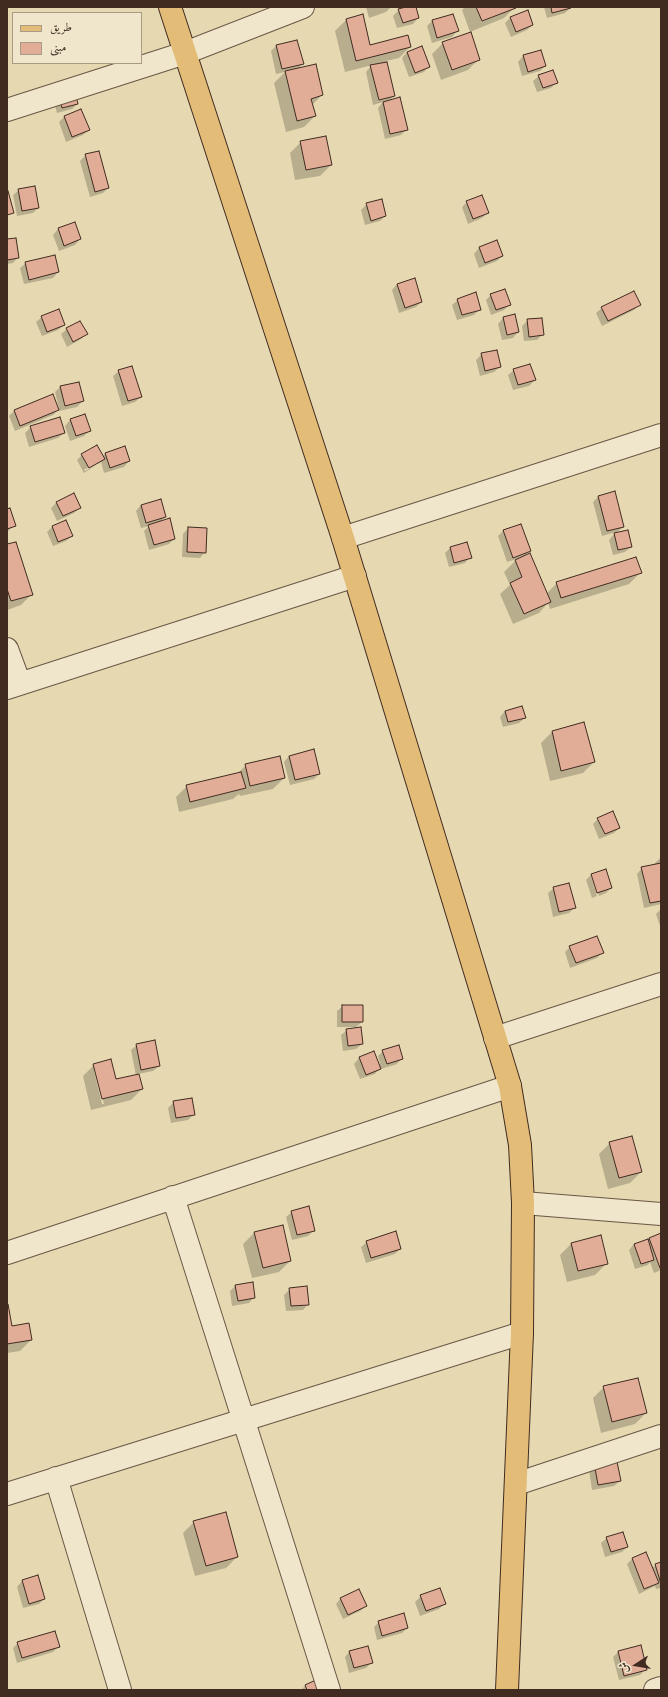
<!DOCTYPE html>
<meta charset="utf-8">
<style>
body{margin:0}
#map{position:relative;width:668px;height:1697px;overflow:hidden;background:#e6d9b1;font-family:"IM FELL DW Pica",Amiri,serif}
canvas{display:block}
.frame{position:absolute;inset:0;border:8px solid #412b21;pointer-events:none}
.legend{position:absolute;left:12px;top:12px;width:130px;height:52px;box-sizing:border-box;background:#efe6cc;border:1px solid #a99b88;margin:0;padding:5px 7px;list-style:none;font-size:12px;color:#412b21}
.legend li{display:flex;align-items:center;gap:8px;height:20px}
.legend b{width:20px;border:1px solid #a99b88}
.north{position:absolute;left:616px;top:1645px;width:40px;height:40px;-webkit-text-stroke:3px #efe6cc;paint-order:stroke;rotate:258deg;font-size:11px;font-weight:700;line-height:16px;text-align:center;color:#412b21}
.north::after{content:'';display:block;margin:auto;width:14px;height:18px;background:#412b21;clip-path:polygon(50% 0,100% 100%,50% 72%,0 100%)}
</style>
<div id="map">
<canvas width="668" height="1697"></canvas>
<div class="frame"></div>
<ul class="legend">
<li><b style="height:5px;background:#e3bc78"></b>طريق</li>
<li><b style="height:11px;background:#e1ad97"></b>مبنى</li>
</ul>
<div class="north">ش</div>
</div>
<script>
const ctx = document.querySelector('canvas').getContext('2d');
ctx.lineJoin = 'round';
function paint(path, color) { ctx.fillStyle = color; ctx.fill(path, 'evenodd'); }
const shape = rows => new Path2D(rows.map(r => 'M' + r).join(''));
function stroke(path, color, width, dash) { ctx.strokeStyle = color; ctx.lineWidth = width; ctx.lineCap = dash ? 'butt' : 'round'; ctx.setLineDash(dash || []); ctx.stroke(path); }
const shadow = shape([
 [366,7,391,7,386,12,369,18],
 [410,7,415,7,418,18,413,24,397,28,393,16,399,10],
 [465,7,515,7,504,18,470,32,462,10],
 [544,7,570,7,570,8,565,13,547,18],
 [362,16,370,46,410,47,399,58,386,61,394,96,389,101,406,130,401,135,385,139,378,108,383,102,373,105,366,72,372,65,345,72,335,31,346,20],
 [511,17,532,25,527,30,511,37,505,23],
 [432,21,457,31,452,37,432,43,427,26],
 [297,41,303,64,297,69,322,95,312,105,315,116,304,127,286,132,274,83,285,72,276,74,271,51,276,46],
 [443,43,479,59,468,70,441,80,432,54],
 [540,51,545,66,540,71,522,76,518,62,523,56],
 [407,52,429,66,424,72,409,77,402,58],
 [539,76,557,82,551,88,537,92,533,81],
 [53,98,77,104,72,109,57,113],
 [64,117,89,130,83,135,66,142,59,122],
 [301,142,331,165,320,176,295,180,290,153],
 [86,155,108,188,103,193,90,197,80,161],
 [19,190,38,208,33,213,17,216,13,195],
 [467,202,488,213,482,218,468,224,462,207],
 [367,204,385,216,380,221,365,225,361,210],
 [74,223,80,239,75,245,59,251,53,235,58,229],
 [7,240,18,257,13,263,7,264],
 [497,241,502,256,497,261,479,268,474,254,479,248],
 [26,263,58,272,53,278,24,284,20,268],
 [397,284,421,302,416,307,399,313,392,290],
 [491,295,509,305,504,310,491,315,486,300],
 [458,300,480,309,474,315,457,320,452,305],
 [639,305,634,310,602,326,596,313,602,308],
 [42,317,64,325,58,330,42,336,36,322],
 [503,318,518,332,513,338,502,340,498,324],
 [528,320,543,334,537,340,524,341,522,326],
 [67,329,86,334,81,339,67,347,61,334],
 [482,354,500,367,494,372,480,376,476,360],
 [514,370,535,380,529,386,513,390,508,375],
 [119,371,141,397,135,402,122,406,113,376],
 [60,387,83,401,77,407,59,411,59,409,53,415,15,431,9,416,14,411,59,408,55,392],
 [84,415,89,431,84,436,70,441,65,426,70,420],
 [31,427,64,433,58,438,29,447,25,433],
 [124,447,129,461,124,467,104,473,101,462,84,473,77,460,82,455,102,457,105,454],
 [98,462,98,464,85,471,84,470],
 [598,497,623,527,615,534,631,547,625,552,613,555,609,540,616,532,602,536,593,502],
 [57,502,79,508,74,513,57,521,51,508],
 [141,505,165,517,160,522,174,539,169,544,149,550,144,531,149,526,141,528,136,511],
 [7,510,15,525,7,532],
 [66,522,72,536,66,541,53,546,47,532,52,527],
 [520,525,529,551,524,557,546,594,557,583,640,573,629,584,550,609,548,603,539,613,513,624,500,594,510,585,504,572,517,559,507,562,498,536,503,531],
 [188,528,205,552,200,558,182,557,183,534],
 [7,546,32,594,21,605,7,610],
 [450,548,470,557,465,563,449,567,445,553],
 [505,711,525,718,519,723,503,727,500,717],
 [584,724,594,762,583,773,550,781,541,743,552,732],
 [289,756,319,774,314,779,290,785,284,762],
 [246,765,284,778,273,789,240,796,239,794,233,799,179,812,176,797,187,786,237,774],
 [598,819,619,828,614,833,599,839,593,824],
 [661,857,661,904,644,908,637,874,642,868,652,866],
 [591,875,611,888,606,893,599,896,593,876,591,876,597,896,592,898,586,880],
 [554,888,574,908,569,913,553,917,548,893],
 [661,909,661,929,656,914],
 [570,947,602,953,597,958,570,968,565,952],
 [343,1006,362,1022,356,1027,337,1027,337,1011],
 [347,1030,362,1044,356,1049,343,1051,341,1035],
 [137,1045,159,1066,153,1071,138,1074,142,1089,131,1100,91,1110,83,1076,94,1065,115,1080,136,1076,131,1050],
 [94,1071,96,1071,104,1104,102,1104],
 [383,1051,402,1058,397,1064,381,1069,381,1067,375,1074,360,1079,354,1064,359,1058,374,1053,378,1064,380,1064,378,1056],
 [174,1102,194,1114,188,1120,171,1123,168,1108],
 [610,1143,641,1172,630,1183,608,1189,599,1154],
 [292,1212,314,1230,308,1236,292,1240,286,1217],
 [254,1233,290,1261,279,1272,252,1278,243,1244],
 [661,1234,661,1270,654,1273,650,1262,648,1265,635,1269,629,1250,634,1244],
 [367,1242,400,1249,395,1254,366,1263,361,1247],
 [571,1244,606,1264,595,1275,567,1282,560,1255],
 [252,1283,254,1297,249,1303,232,1306,230,1291,235,1286],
 [290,1289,308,1304,303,1310,286,1311,284,1295],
 [7,1305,11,1327,31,1340,20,1351,7,1353],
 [604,1387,646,1413,635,1424,601,1433,593,1398],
 [588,1463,620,1481,614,1486,592,1490],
 [194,1522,237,1557,226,1568,195,1576,183,1533],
 [607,1538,627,1547,622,1552,605,1557,601,1543],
 [646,1553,652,1568,656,1565,661,1563,661,1588,656,1589,655,1586,639,1594,627,1564,632,1559],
 [37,1576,44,1599,39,1604,23,1608,17,1587,22,1581],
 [421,1596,445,1604,439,1609,420,1616,415,1602],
 [341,1598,366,1606,360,1611,343,1619,336,1604],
 [379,1622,407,1628,402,1633,377,1640,374,1627],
 [18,1643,59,1646,53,1652,17,1663,13,1648],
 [350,1651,372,1662,366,1668,349,1673,345,1657],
 [618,1652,646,1669,640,1675,619,1680,613,1657],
 [318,1680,322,1690,301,1690,305,1686]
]);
const building = shape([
 [406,7,416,7,419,18,403,23,398,9,406,7],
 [476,7,515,7,516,8,482,21,476,7],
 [551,7,571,7,571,8,552,13,551,7],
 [528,10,533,25,516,32,510,17,528,10],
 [363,14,370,45,408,35,411,47,356,61,346,19,363,14],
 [453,14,459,31,437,38,432,20,453,14],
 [471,32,480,60,452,70,442,42,471,32],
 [297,40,304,64,282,69,276,45,297,40],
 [422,46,430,67,415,73,407,52,422,46],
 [541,50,546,66,528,72,523,55,541,50],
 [387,62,395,96,379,100,370,65,387,62],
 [316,64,323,95,311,99,316,116,297,121,285,71,316,64],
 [553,70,558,83,543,88,538,75,553,70],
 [74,88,78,104,62,108,58,92,74,88],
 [400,97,408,130,390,134,383,102,400,97],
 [81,109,90,130,72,137,64,116,81,109],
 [326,136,332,165,306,170,300,141,326,136],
 [99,151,109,188,95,192,85,154,99,151],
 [35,186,39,208,22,211,18,189,35,186],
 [8,191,14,213,7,215,7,192,8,191],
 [482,195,489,213,473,219,466,201,482,195],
 [382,199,386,216,371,221,366,203,382,199],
 [75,222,81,239,64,246,58,228,75,222],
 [16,238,19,258,7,260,7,239,16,238],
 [497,240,503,256,485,263,479,247,497,240],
 [55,255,59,272,29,280,25,262,55,255],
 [415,278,422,302,405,308,397,284,415,278],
 [505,289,511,305,496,310,490,294,505,289],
 [634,291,641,305,608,321,601,307,634,291],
 [476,292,481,310,462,315,457,299,476,292],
 [59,309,65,325,47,332,41,316,59,309],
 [515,314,519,332,507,335,503,317,515,314],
 [542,318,544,335,529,337,527,319,542,318],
 [80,321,88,334,73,342,66,328,80,321],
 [497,350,501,367,485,371,481,353,497,350],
 [530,364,536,380,518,385,513,369,530,364],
 [132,366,142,397,128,401,118,370,132,366],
 [79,382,84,401,65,406,60,386,79,382],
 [53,394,59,410,20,426,14,410,53,394],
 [85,414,91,431,76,436,70,419,85,414],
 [60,417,65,433,35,442,30,426,60,417],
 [97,445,105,459,89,468,81,454,97,445],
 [125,446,130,461,110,468,105,453,125,446],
 [615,491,624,527,607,531,598,496,615,491],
 [74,493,81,508,63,516,56,502,74,493],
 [161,499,166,517,146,523,141,505,161,499],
 [10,508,16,526,7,529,7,509,10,508],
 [170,518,175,539,154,545,148,525,170,518],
 [66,520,73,536,58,542,52,526,66,520],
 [521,524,531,551,513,558,503,530,521,524],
 [188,527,207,528,206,553,187,552,188,527],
 [628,530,632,547,618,550,614,533,628,530],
 [16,542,33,595,11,601,7,589,7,544,16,542],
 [467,542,472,558,454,563,450,547,467,542],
 [530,553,551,602,524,614,510,583,522,577,515,560,530,553],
 [636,557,642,573,561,598,556,582,636,557],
 [522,706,526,718,508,722,505,711,522,706],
 [584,722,595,762,561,771,552,731,584,722],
 [314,749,320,774,295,780,289,756,314,749],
 [280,756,285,778,250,786,245,764,280,756],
 [241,772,246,788,190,802,186,785,241,772],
 [613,811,620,828,605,834,597,818,613,811],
 [661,863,661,901,650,903,641,867,661,863],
 [606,869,612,888,597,893,591,874,606,869],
 [569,883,576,908,559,912,553,887,569,883],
 [597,936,604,953,576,963,569,946,597,936],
 [342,1005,363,1005,363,1022,342,1022,342,1005],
 [361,1027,363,1044,348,1046,346,1029,361,1027],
 [155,1040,160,1066,141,1070,136,1044,155,1040],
 [399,1045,403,1059,387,1064,382,1050,399,1045],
 [374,1051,381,1069,366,1075,359,1057,374,1051],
 [111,1059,116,1079,139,1074,143,1089,102,1099,93,1064,111,1059],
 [192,1098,195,1115,176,1118,173,1101,192,1098],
 [632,1136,642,1172,619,1178,609,1142,632,1136],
 [309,1206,315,1231,297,1235,291,1211,309,1206],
 [283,1225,291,1261,263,1268,254,1232,283,1225],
 [396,1231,401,1249,371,1258,366,1241,396,1231],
 [661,1233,661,1268,660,1268,649,1238,661,1233],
 [601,1235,608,1264,578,1271,571,1243,601,1235],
 [648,1239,654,1260,641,1264,634,1244,648,1239],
 [253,1282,255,1298,238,1301,235,1285,253,1282],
 [307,1286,309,1305,291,1306,289,1288,307,1286],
 [7,1304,8,1304,12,1326,29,1323,32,1340,7,1344,7,1304],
 [638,1378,647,1413,612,1422,603,1386,638,1378],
 [615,1452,621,1481,598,1485,593,1457,615,1452],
 [226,1512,238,1557,206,1566,193,1521,226,1512],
 [623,1532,628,1547,611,1552,606,1537,623,1532],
 [646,1552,659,1583,644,1589,632,1558,646,1552],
 [661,1562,661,1584,655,1564,661,1562],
 [38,1575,45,1599,29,1604,22,1580,38,1575],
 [440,1588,446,1604,426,1611,420,1595,440,1588],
 [359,1589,367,1606,348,1615,340,1598,359,1589],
 [404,1613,408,1628,382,1636,378,1621,404,1613],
 [55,1631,60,1647,22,1658,17,1642,55,1631],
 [641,1645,647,1670,624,1676,618,1651,641,1645],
 [368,1646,373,1663,354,1668,349,1651,368,1646],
 [318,1679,323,1690,307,1690,305,1685,318,1679]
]);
const minor = shape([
 [7,110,185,53,303,7],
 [343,538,661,435],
 [7,649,20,684],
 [7,688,355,576],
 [495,1038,661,984],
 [173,1197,329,1690],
 [523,1203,661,1214],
 [7,1253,510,1086],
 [56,1478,120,1690],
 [516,1484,661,1436],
 [7,1494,522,1333],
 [655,1690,661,1688]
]);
const major = shape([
 [170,7,343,538,510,1086,520,1145,523,1203,522,1333,507,1690]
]);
paint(shadow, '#0003');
paint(building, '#e1ad97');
stroke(building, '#412b21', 1);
stroke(minor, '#6a5645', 24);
stroke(major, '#412b21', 24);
stroke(minor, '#efe6cc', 22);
stroke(major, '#e3bc78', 22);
</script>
